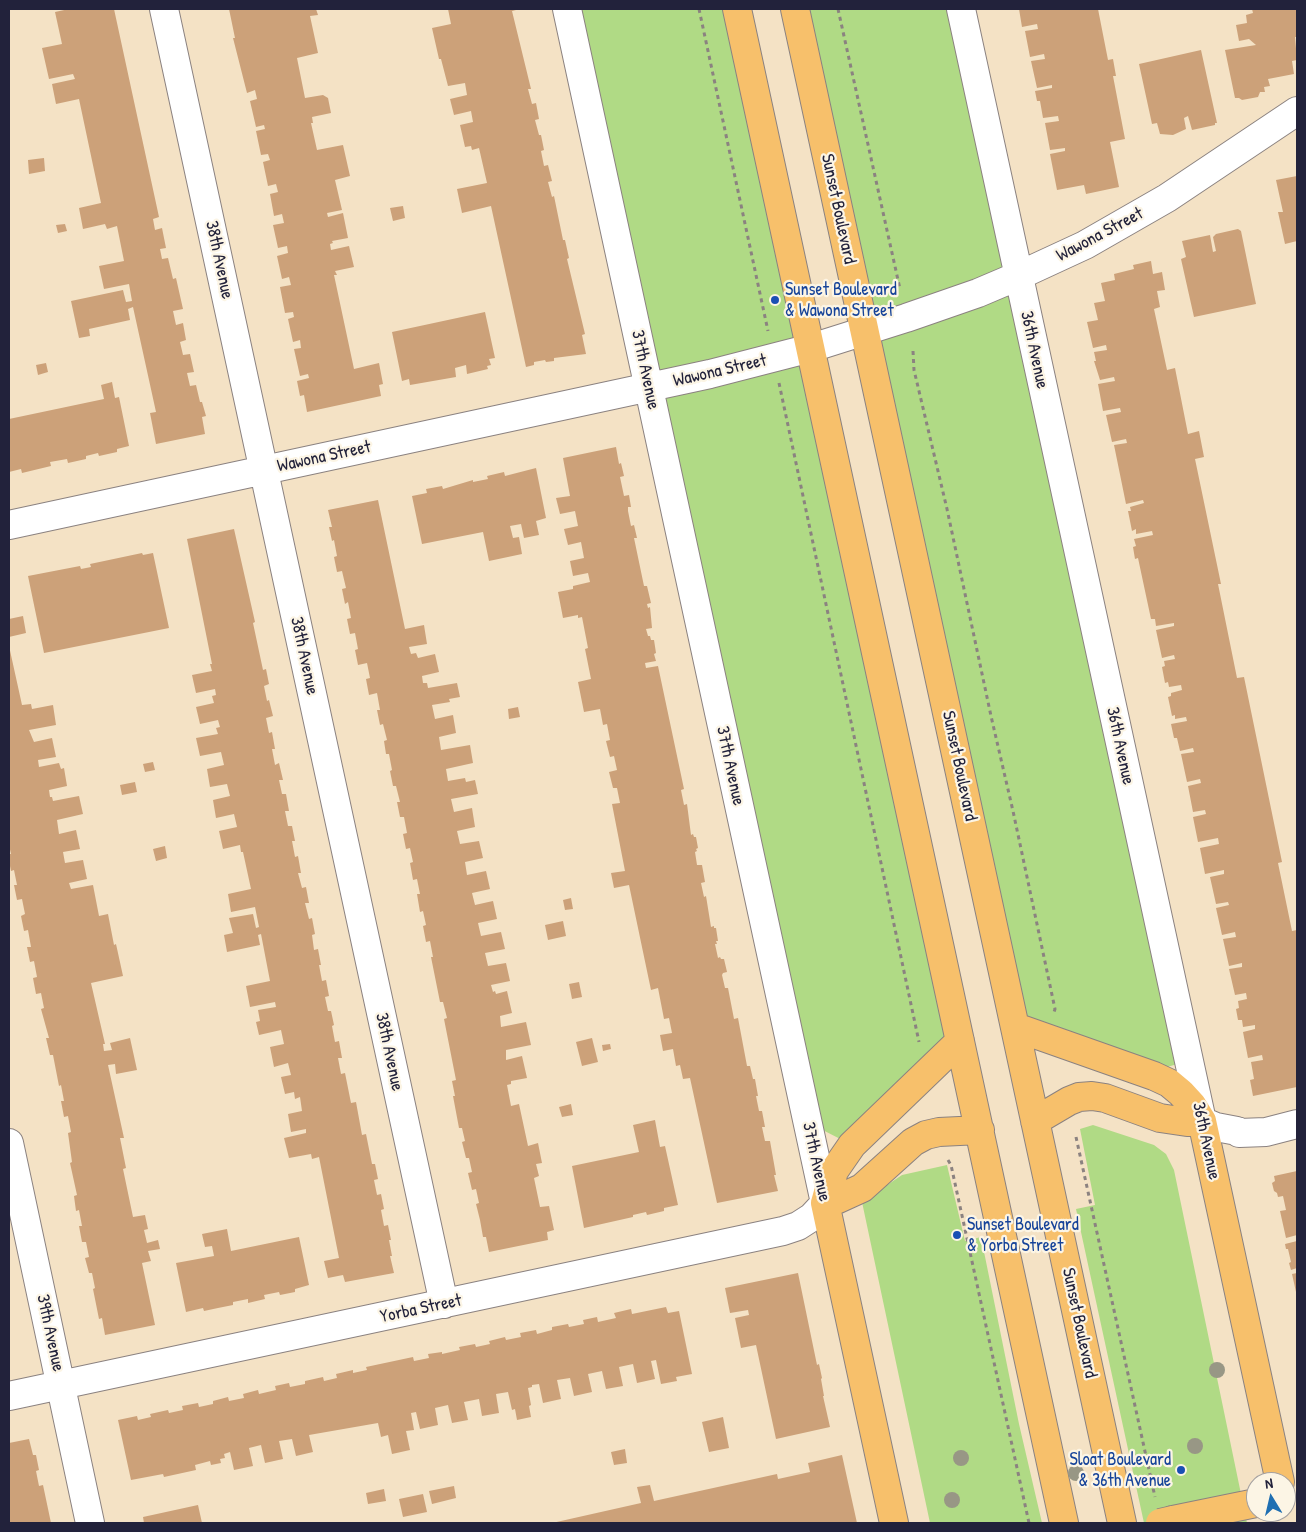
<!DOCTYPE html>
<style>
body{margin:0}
#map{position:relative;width:1306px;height:1532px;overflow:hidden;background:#f4e2c5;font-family:"Patrick Hand",sans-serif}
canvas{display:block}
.frame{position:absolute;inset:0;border:10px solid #22223b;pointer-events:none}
.north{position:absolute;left:1246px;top:1472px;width:50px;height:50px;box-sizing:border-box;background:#fcf5e5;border:1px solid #a5a1a1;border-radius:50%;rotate:351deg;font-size:14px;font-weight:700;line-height:20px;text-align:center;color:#22223b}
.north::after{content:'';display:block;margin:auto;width:18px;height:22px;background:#1f6fb2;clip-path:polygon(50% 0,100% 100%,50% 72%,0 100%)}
</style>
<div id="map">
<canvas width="1306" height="1532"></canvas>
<div class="frame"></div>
<div class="north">N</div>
</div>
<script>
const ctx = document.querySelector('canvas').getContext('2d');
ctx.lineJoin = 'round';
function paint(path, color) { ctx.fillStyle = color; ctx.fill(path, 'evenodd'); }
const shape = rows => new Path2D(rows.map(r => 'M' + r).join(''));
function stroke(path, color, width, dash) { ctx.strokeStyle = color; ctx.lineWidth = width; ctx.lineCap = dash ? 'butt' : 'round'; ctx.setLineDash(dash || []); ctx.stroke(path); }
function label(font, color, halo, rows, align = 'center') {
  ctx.font = font + ' "Patrick Hand",sans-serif'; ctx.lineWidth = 4.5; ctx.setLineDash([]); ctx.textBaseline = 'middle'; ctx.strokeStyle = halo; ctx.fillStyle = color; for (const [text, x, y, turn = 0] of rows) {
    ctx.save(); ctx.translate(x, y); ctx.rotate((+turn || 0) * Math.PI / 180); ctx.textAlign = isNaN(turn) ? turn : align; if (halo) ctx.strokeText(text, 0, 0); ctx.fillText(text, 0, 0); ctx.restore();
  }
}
const green = shape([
 [567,9,737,9,960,1041,852,1145,807,1122],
 [795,9,962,9,1188,1061,1167,1067,1015,1027],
 [1093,1125,1154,1145,1166,1154,1174,1170,1247,1523,1144,1523,1076,1209,1095,1205,1080,1129],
 [947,1165,965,1241,981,1237,1019,1424,1042,1523,930,1523,862,1202,902,1175]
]);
const building = shape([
 [69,9,114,9,159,217,153,219,155,230,162,228,166,248,160,249,162,259,168,258,173,279,176,278,183,309,173,311,176,325,183,323,186,340,180,342,183,355,190,354,194,372,187,373,190,386,196,385,200,402,202,402,206,416,202,417,205,434,156,444,150,413,156,412,133,307,128,309,130,320,89,329,90,336,79,338,71,301,123,290,126,302,132,301,129,284,104,289,99,266,124,261,117,226,107,229,105,224,83,229,79,208,101,203,79,99,56,104,52,84,75,79,73,74,49,79,42,48,62,44,55,12],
 [229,9,316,9,318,15,310,16,318,53,297,58,305,98,323,95,328,98,331,113,312,117,313,123,311,123,317,150,343,145,350,176,335,180,342,210,327,213,328,217,343,213,348,238,332,241,333,243,330,244,331,250,349,246,354,267,335,271,337,275,334,275,354,369,379,363,383,384,379,385,381,396,307,412,304,395,300,396,297,381,309,378,308,374,300,376,294,349,301,348,300,340,293,342,288,319,294,317,293,312,285,313,280,287,291,285,289,277,282,279,277,256,288,253,287,246,278,248,273,225,284,223,282,214,274,216,270,194,278,192,276,184,268,186,263,162,270,160,268,154,261,155,256,131,265,129,264,125,256,127,250,101,257,99,255,90,247,93,233,38,235,38],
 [448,9,515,9,516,10,512,11,531,89,528,89,532,104,536,103,539,119,535,120,539,135,541,135,544,150,541,151,544,166,548,165,552,181,548,182,552,197,554,196,563,240,565,240,569,258,567,259,585,334,582,335,586,354,554,358,554,361,546,362,545,360,534,362,534,365,526,367,491,206,462,213,457,189,487,183,479,148,472,150,471,146,465,147,460,125,473,122,471,111,454,115,450,99,467,95,465,83,448,86,441,59,439,59,432,28,451,24],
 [1019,9,1098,9,1108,60,1113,59,1116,76,1113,76,1125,139,1110,142,1119,187,1086,194,1084,185,1057,190,1050,154,1065,151,1065,148,1050,150,1045,123,1059,121,1058,116,1043,118,1040,101,1037,101,1035,91,1052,88,1052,85,1037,88,1031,61,1045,59,1044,54,1030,57,1025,31,1038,29,1037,24,1022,27],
 [1252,9,1297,9,1297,37,1295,37,1297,60,1292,61,1294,74,1268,79,1270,86,1264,87,1265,92,1260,92,1258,97,1242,100,1239,98,1235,98,1225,50,1256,45,1249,39,1239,41,1236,25,1247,23,1246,15,1253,13],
 [1201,50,1217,123,1215,123,1215,125,1192,130,1188,116,1184,118,1186,129,1173,135,1160,134,1157,123,1152,124,1139,64],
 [44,158,45,171,29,174,28,160],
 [1297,176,1297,241,1285,244,1278,212,1283,212,1276,180],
 [403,206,405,218,393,221,390,208],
 [65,224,67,231,58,233,56,225],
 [1238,229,1241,231,1256,304,1194,317,1181,259,1186,257,1182,241,1210,235,1213,252,1216,251,1213,237,1216,234],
 [1151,261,1153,274,1162,272,1165,290,1157,291,1160,307,1154,309,1167,370,1175,368,1188,434,1199,431,1204,457,1195,459,1221,584,1218,584,1237,678,1244,677,1282,862,1278,863,1292,931,1297,930,1297,1087,1253,1096,1250,1080,1254,1079,1251,1062,1263,1060,1262,1055,1248,1058,1243,1032,1255,1029,1255,1025,1243,1027,1242,1020,1238,1020,1236,1009,1239,1008,1238,1001,1247,999,1246,993,1235,995,1229,969,1242,967,1242,963,1229,966,1223,939,1236,937,1235,932,1222,935,1216,908,1229,905,1228,902,1216,904,1210,877,1224,874,1224,870,1205,874,1200,848,1219,844,1218,838,1198,842,1193,817,1206,814,1205,810,1193,812,1188,786,1201,783,1200,779,1187,782,1181,754,1194,752,1193,748,1180,751,1177,738,1174,738,1171,724,1187,721,1186,717,1175,719,1175,715,1172,716,1168,697,1171,696,1171,693,1182,690,1181,685,1169,687,1168,682,1165,683,1162,667,1165,666,1164,661,1175,659,1174,655,1162,658,1156,630,1174,626,1174,623,1156,626,1155,619,1151,619,1138,558,1135,559,1133,547,1136,546,1134,539,1153,535,1152,531,1136,534,1136,529,1132,531,1128,511,1131,511,1130,507,1144,503,1143,500,1126,504,1114,445,1127,443,1126,439,1112,442,1106,415,1121,412,1120,408,1103,411,1098,384,1115,381,1114,377,1100,380,1094,361,1096,361,1094,352,1107,350,1106,345,1093,348,1087,322,1098,320,1094,303,1105,301,1101,283,1115,280,1114,274,1134,269,1133,265],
 [485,312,495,358,489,359,491,365,487,366,488,369,467,374,466,365,455,368,456,377,410,385,409,379,402,381,392,332],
 [46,363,48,372,38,375,36,365],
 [112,382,115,398,119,397,129,446,117,449,117,452,99,456,98,453,86,456,86,459,68,463,67,459,50,462,51,466,22,473,21,469,9,472,9,419,104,399,101,385],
 [616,447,619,464,621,463,624,476,620,477,624,496,629,495,631,507,628,507,628,511,631,526,634,525,637,538,634,538,644,586,647,586,651,603,647,604,648,608,650,607,652,628,646,629,648,636,650,636,651,640,654,640,656,653,654,654,656,661,645,663,646,668,658,666,684,789,681,790,684,805,687,804,691,835,693,834,694,837,696,837,698,848,696,849,697,851,695,852,697,865,702,865,705,882,701,883,704,897,706,896,711,927,714,926,714,928,716,928,718,941,716,941,717,944,715,944,718,958,720,957,721,959,724,959,727,972,723,973,722,975,725,988,728,988,734,1019,738,1018,747,1066,750,1066,753,1079,755,1079,758,1096,756,1096,759,1111,762,1111,765,1127,762,1127,765,1141,770,1141,776,1175,774,1175,778,1191,717,1203,690,1078,683,1079,680,1065,676,1066,673,1049,663,1051,660,1035,672,1033,669,1018,664,1019,658,988,651,990,629,885,614,888,611,873,625,871,612,804,620,803,617,788,613,788,609,772,617,770,614,756,610,757,606,741,610,740,607,724,603,725,600,709,584,712,578,682,591,679,585,649,588,648,582,617,578,618,578,615,563,618,558,592,573,589,573,586,590,582,588,573,573,576,570,561,584,558,581,542,568,545,564,529,578,526,575,511,560,514,556,498,570,496,563,458],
 [536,468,546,518,536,521,539,535,524,538,521,524,510,526,513,538,519,537,522,554,489,561,483,532,422,544,412,496,427,493,426,489,442,486,443,489,473,480,473,482,488,479,487,476,504,472,505,476],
 [378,500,405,629,424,625,427,644,409,647,411,654,416,653,418,658,435,654,439,672,422,676,423,683,427,683,428,688,457,683,460,697,449,699,450,702,432,705,435,719,453,715,456,733,439,737,441,750,470,745,473,763,446,769,448,781,465,778,466,782,475,780,478,794,451,799,454,812,472,808,475,827,457,831,460,844,479,841,483,858,465,862,467,875,486,871,490,889,472,893,475,905,493,901,497,919,478,923,481,936,501,932,505,949,485,953,488,966,506,963,510,981,491,985,493,992,495,991,496,994,507,991,512,1013,500,1016,501,1027,526,1022,531,1045,506,1050,506,1060,522,1056,527,1078,511,1081,511,1084,507,1085,511,1106,519,1104,528,1146,538,1143,542,1163,536,1164,539,1176,534,1178,540,1207,549,1206,554,1230,547,1232,548,1240,489,1252,486,1237,483,1237,480,1220,476,1204,479,1203,476,1189,472,1190,468,1173,472,1172,469,1158,466,1158,462,1142,465,1141,462,1128,459,1128,453,1096,455,1096,452,1081,456,1080,444,1019,447,1018,443,1002,440,1002,431,957,433,957,430,941,426,942,423,926,426,925,423,911,420,912,417,894,420,894,417,879,413,880,410,863,413,862,410,848,406,849,403,834,407,833,404,817,400,817,397,802,400,802,396,786,393,786,390,771,392,770,389,754,386,754,384,741,387,740,383,724,380,725,377,710,380,710,377,693,369,695,366,679,370,678,367,663,358,665,355,650,358,649,355,633,350,634,347,619,351,618,348,602,345,604,342,589,346,588,342,571,337,572,334,557,337,556,334,540,332,541,329,527,332,527,328,510],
 [234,529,255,622,253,623,263,670,266,669,269,684,264,686,267,701,269,700,273,716,266,718,269,733,272,732,275,749,272,749,275,765,279,763,283,780,279,780,282,794,286,794,289,811,285,811,288,826,292,826,295,841,292,841,295,857,298,856,301,873,298,873,302,888,306,887,309,903,305,903,309,919,312,918,315,934,312,935,314,950,318,949,321,965,319,965,322,981,326,980,329,996,325,997,328,1011,331,1011,334,1025,332,1026,335,1042,339,1041,342,1058,338,1058,341,1074,345,1073,351,1103,356,1102,362,1135,366,1134,372,1164,375,1164,378,1179,374,1180,377,1195,381,1194,384,1209,381,1210,384,1226,388,1225,391,1240,389,1240,392,1256,390,1256,394,1273,345,1282,343,1275,328,1278,324,1261,339,1258,319,1157,312,1159,311,1154,289,1158,284,1138,306,1133,306,1129,291,1132,288,1114,302,1111,300,1097,295,1099,294,1092,285,1094,281,1077,291,1075,288,1063,274,1067,270,1047,284,1044,281,1030,259,1035,256,1022,260,1021,258,1010,276,1007,275,1002,250,1007,246,986,270,981,261,934,258,935,260,945,227,952,224,935,233,933,229,918,253,914,256,928,259,927,255,907,231,912,228,894,251,889,243,852,241,852,240,845,223,849,219,831,237,827,234,814,216,818,213,800,230,796,227,784,210,787,207,769,224,765,221,752,200,756,196,738,218,734,216,728,220,727,218,720,200,724,196,707,214,703,212,696,216,695,215,689,196,693,192,675,212,671,210,664,212,664,187,539],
 [142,553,143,555,153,553,169,628,44,653,28,576,80,566,81,569,91,567,90,564],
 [23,616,26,633,9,637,9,619],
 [9,646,22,705,31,704,32,709,53,705,56,725,29,730,34,742,52,738,56,757,38,760,39,767,59,763,61,769,64,768,67,786,49,790,50,797,52,797,53,801,79,796,83,814,57,820,59,834,76,830,80,849,63,852,65,863,83,860,87,879,69,883,71,889,93,885,99,916,108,914,114,945,116,944,123,976,91,983,105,1044,103,1044,104,1051,112,1050,110,1043,130,1038,137,1070,116,1074,115,1064,108,1065,124,1138,120,1138,126,1168,123,1169,133,1217,145,1215,148,1229,144,1230,147,1243,158,1240,160,1249,148,1251,151,1261,142,1263,155,1325,105,1335,102,1318,99,1319,93,1289,95,1288,92,1273,89,1273,85,1258,89,1257,86,1242,82,1242,79,1226,82,1226,79,1210,76,1211,74,1196,77,1195,70,1163,72,1162,68,1133,71,1132,68,1116,64,1117,61,1101,64,1101,61,1085,59,1086,53,1055,50,1055,46,1038,49,1038,41,1009,44,1008,41,993,36,994,33,978,37,977,34,961,30,962,27,947,31,947,28,930,24,931,21,916,25,914,22,899,17,900,14,885,17,885,14,870,11,871,9,861,9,854,11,854,9,845],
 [518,707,520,717,509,719,508,709],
 [153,762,155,770,145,772,143,764],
 [135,782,137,792,122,795,120,785],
 [165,846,167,858,156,861,153,849],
 [571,898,573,909,565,910,563,900],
 [563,921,566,936,548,940,545,925],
 [579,982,582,997,572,999,569,984],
 [592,1038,598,1062,582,1066,576,1042],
 [610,1044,611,1049,603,1051,602,1045],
 [571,1104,573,1115,562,1117,559,1107],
 [655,1120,660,1147,665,1146,678,1205,664,1208,664,1211,647,1215,646,1212,633,1215,633,1217,584,1228,572,1166,639,1152,633,1125],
 [1297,1171,1297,1235,1286,1238,1280,1211,1286,1210,1283,1196,1278,1197,1277,1193,1274,1191,1272,1183,1275,1181,1274,1176],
 [227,1229,231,1251,299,1237,309,1285,295,1289,295,1292,280,1295,279,1292,264,1295,265,1299,248,1303,248,1299,233,1302,233,1305,218,1308,204,1311,203,1308,186,1312,176,1263,214,1256,212,1246,205,1247,202,1234],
 [1297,1241,1297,1268,1291,1270,1289,1263,1291,1262,1288,1249,1286,1249,1285,1244],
 [798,1273,817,1365,819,1364,822,1378,821,1379,824,1396,823,1396,830,1427,776,1439,756,1345,741,1348,735,1318,749,1315,748,1310,730,1313,725,1288],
 [1297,1273,1297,1292,1296,1292,1292,1274],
 [666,1307,668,1313,679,1311,692,1374,676,1377,677,1381,661,1384,656,1360,651,1361,655,1379,637,1383,633,1364,619,1367,623,1386,606,1389,602,1371,588,1374,592,1392,574,1396,570,1378,557,1380,561,1399,543,1403,539,1384,532,1385,532,1387,528,1388,531,1405,529,1406,531,1417,517,1420,515,1409,512,1410,508,1392,496,1394,499,1413,482,1416,479,1399,464,1402,468,1420,452,1423,448,1405,435,1408,438,1425,420,1429,416,1412,411,1413,414,1430,406,1431,410,1450,392,1454,388,1435,381,1437,378,1423,309,1435,313,1452,296,1456,292,1439,279,1441,283,1459,265,1463,261,1445,249,1448,253,1466,234,1470,230,1452,224,1454,225,1458,220,1459,221,1463,211,1465,210,1461,195,1465,196,1470,164,1477,163,1474,131,1480,118,1420,137,1416,138,1420,151,1417,150,1414,168,1410,169,1413,183,1410,182,1406,198,1403,199,1407,213,1404,213,1401,228,1397,229,1401,244,1398,243,1394,258,1390,259,1394,276,1390,275,1386,289,1383,290,1387,305,1384,305,1381,323,1377,324,1381,337,1378,336,1374,353,1370,353,1373,367,1370,366,1367,413,1357,414,1361,429,1358,428,1354,442,1352,442,1354,460,1350,459,1347,475,1344,476,1347,490,1344,489,1341,505,1337,506,1340,521,1337,520,1333,536,1330,537,1334,552,1330,552,1327,568,1324,569,1327,584,1324,583,1320,597,1317,598,1322,616,1318,614,1313,631,1309,632,1314],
 [723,1417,729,1448,709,1452,702,1422],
 [29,1439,33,1455,36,1455,39,1470,36,1471,39,1486,43,1485,51,1523,9,1523,9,1443],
 [625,1449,627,1463,614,1465,611,1452],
 [842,1455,857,1523,552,1523,641,1503,637,1487,650,1485,654,1501,777,1474,778,1479,810,1472,808,1463],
 [454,1486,456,1498,432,1504,429,1491],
 [384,1489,386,1501,368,1504,366,1493],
 [423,1494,427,1512,403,1517,399,1499],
 [198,1505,202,1523,144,1523,143,1517]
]);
const path = shape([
 [699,9,768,331],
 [838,9,900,289],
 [913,351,914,370,947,509,991,716,1013,811,1055,1009,1054,1012],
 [779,383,919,1042],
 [1076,1137,1155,1497],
 [948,1160,951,1165,1029,1523]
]);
const minor = shape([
 [164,9,444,1304],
 [961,9,1202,1121,1216,1127,1237,1131,1239,1133,1266,1132,1297,1124],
 [9,525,710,374,811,348,906,318,978,293,1018,276,1085,245,1167,198,1297,111],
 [9,1143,90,1523],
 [9,1396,783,1231,798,1226,812,1217,825,1203,567,9]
]);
const major = shape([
 [737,9,1064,1523],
 [795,9,1122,1523],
 [1015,1027,1154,1076,1169,1083,1181,1093,1192,1105,1202,1121,1280,1482],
 [1035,1121,1069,1101,1079,1097,1092,1096,1105,1098,1160,1118,1187,1122,1202,1121],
 [825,1203,838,1199,862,1188,913,1142,926,1135,939,1132,980,1130],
 [1173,1520,1256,1503],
 [894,1523,825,1203,834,1171,852,1145,960,1041]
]);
const majorBridge = shape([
 [1160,1523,1173,1520]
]);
const trees = [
 [1217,1370],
 [1195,1446],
 [961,1458],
 [1076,1473],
 [952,1500]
];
const markers = [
 [775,300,5,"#1a4fb4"],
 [957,1235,5,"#1a4fb4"],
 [1181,1470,5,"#1a4fb4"]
];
const streetNames = [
 ["Sunset Boulevard",838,209,78],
 ["Wawona Street",1100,235,-28],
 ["38th Avenue",219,260,78],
 ["36th Avenue",1034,350,78],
 ["37th Avenue",645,370,78],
 ["Wawona Street",720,371,-13],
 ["Wawona Street",324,457,-12],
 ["38th Avenue",304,656,78],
 ["36th Avenue",1120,746,78],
 ["37th Avenue",730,766,78],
 ["Sunset Boulevard",959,766,78],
 ["38th Avenue",389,1052,78],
 ["36th Avenue",1206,1141,78],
 ["37th Avenue",816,1162,78],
 ["Yorba Street",421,1309,-12],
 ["Sunset Boulevard",1079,1323,78],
 ["39th Avenue",50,1333,78]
];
const transitNames = [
 ["Sunset Boulevard",785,290],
 ["& Wawona Street",785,311],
 ["Sunset Boulevard",967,1225],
 ["& Yorba Street",967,1246],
 ["Sloat Boulevard",1171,1460,"right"],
 ["& 36th Avenue",1171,1481,"right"]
];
paint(green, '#b0da85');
paint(building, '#cca179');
stroke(minor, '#8b8280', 30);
stroke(major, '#8b8280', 30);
stroke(path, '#8b8280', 3, [4, 4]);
stroke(minor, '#fff', 28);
stroke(major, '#f7c06b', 28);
stroke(majorBridge, '#8b8280', 30, []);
stroke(majorBridge, '#f7c06b', 28);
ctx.fillStyle = '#989785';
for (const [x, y] of trees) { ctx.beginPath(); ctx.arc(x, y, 8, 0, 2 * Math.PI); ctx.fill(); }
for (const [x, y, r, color] of markers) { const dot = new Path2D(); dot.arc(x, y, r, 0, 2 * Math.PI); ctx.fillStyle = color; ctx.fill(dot); stroke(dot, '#fcf5e5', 2); }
label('18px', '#22223b', '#fcf5e5', streetNames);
label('18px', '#164399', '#fcf5e5', transitNames, 'left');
</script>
